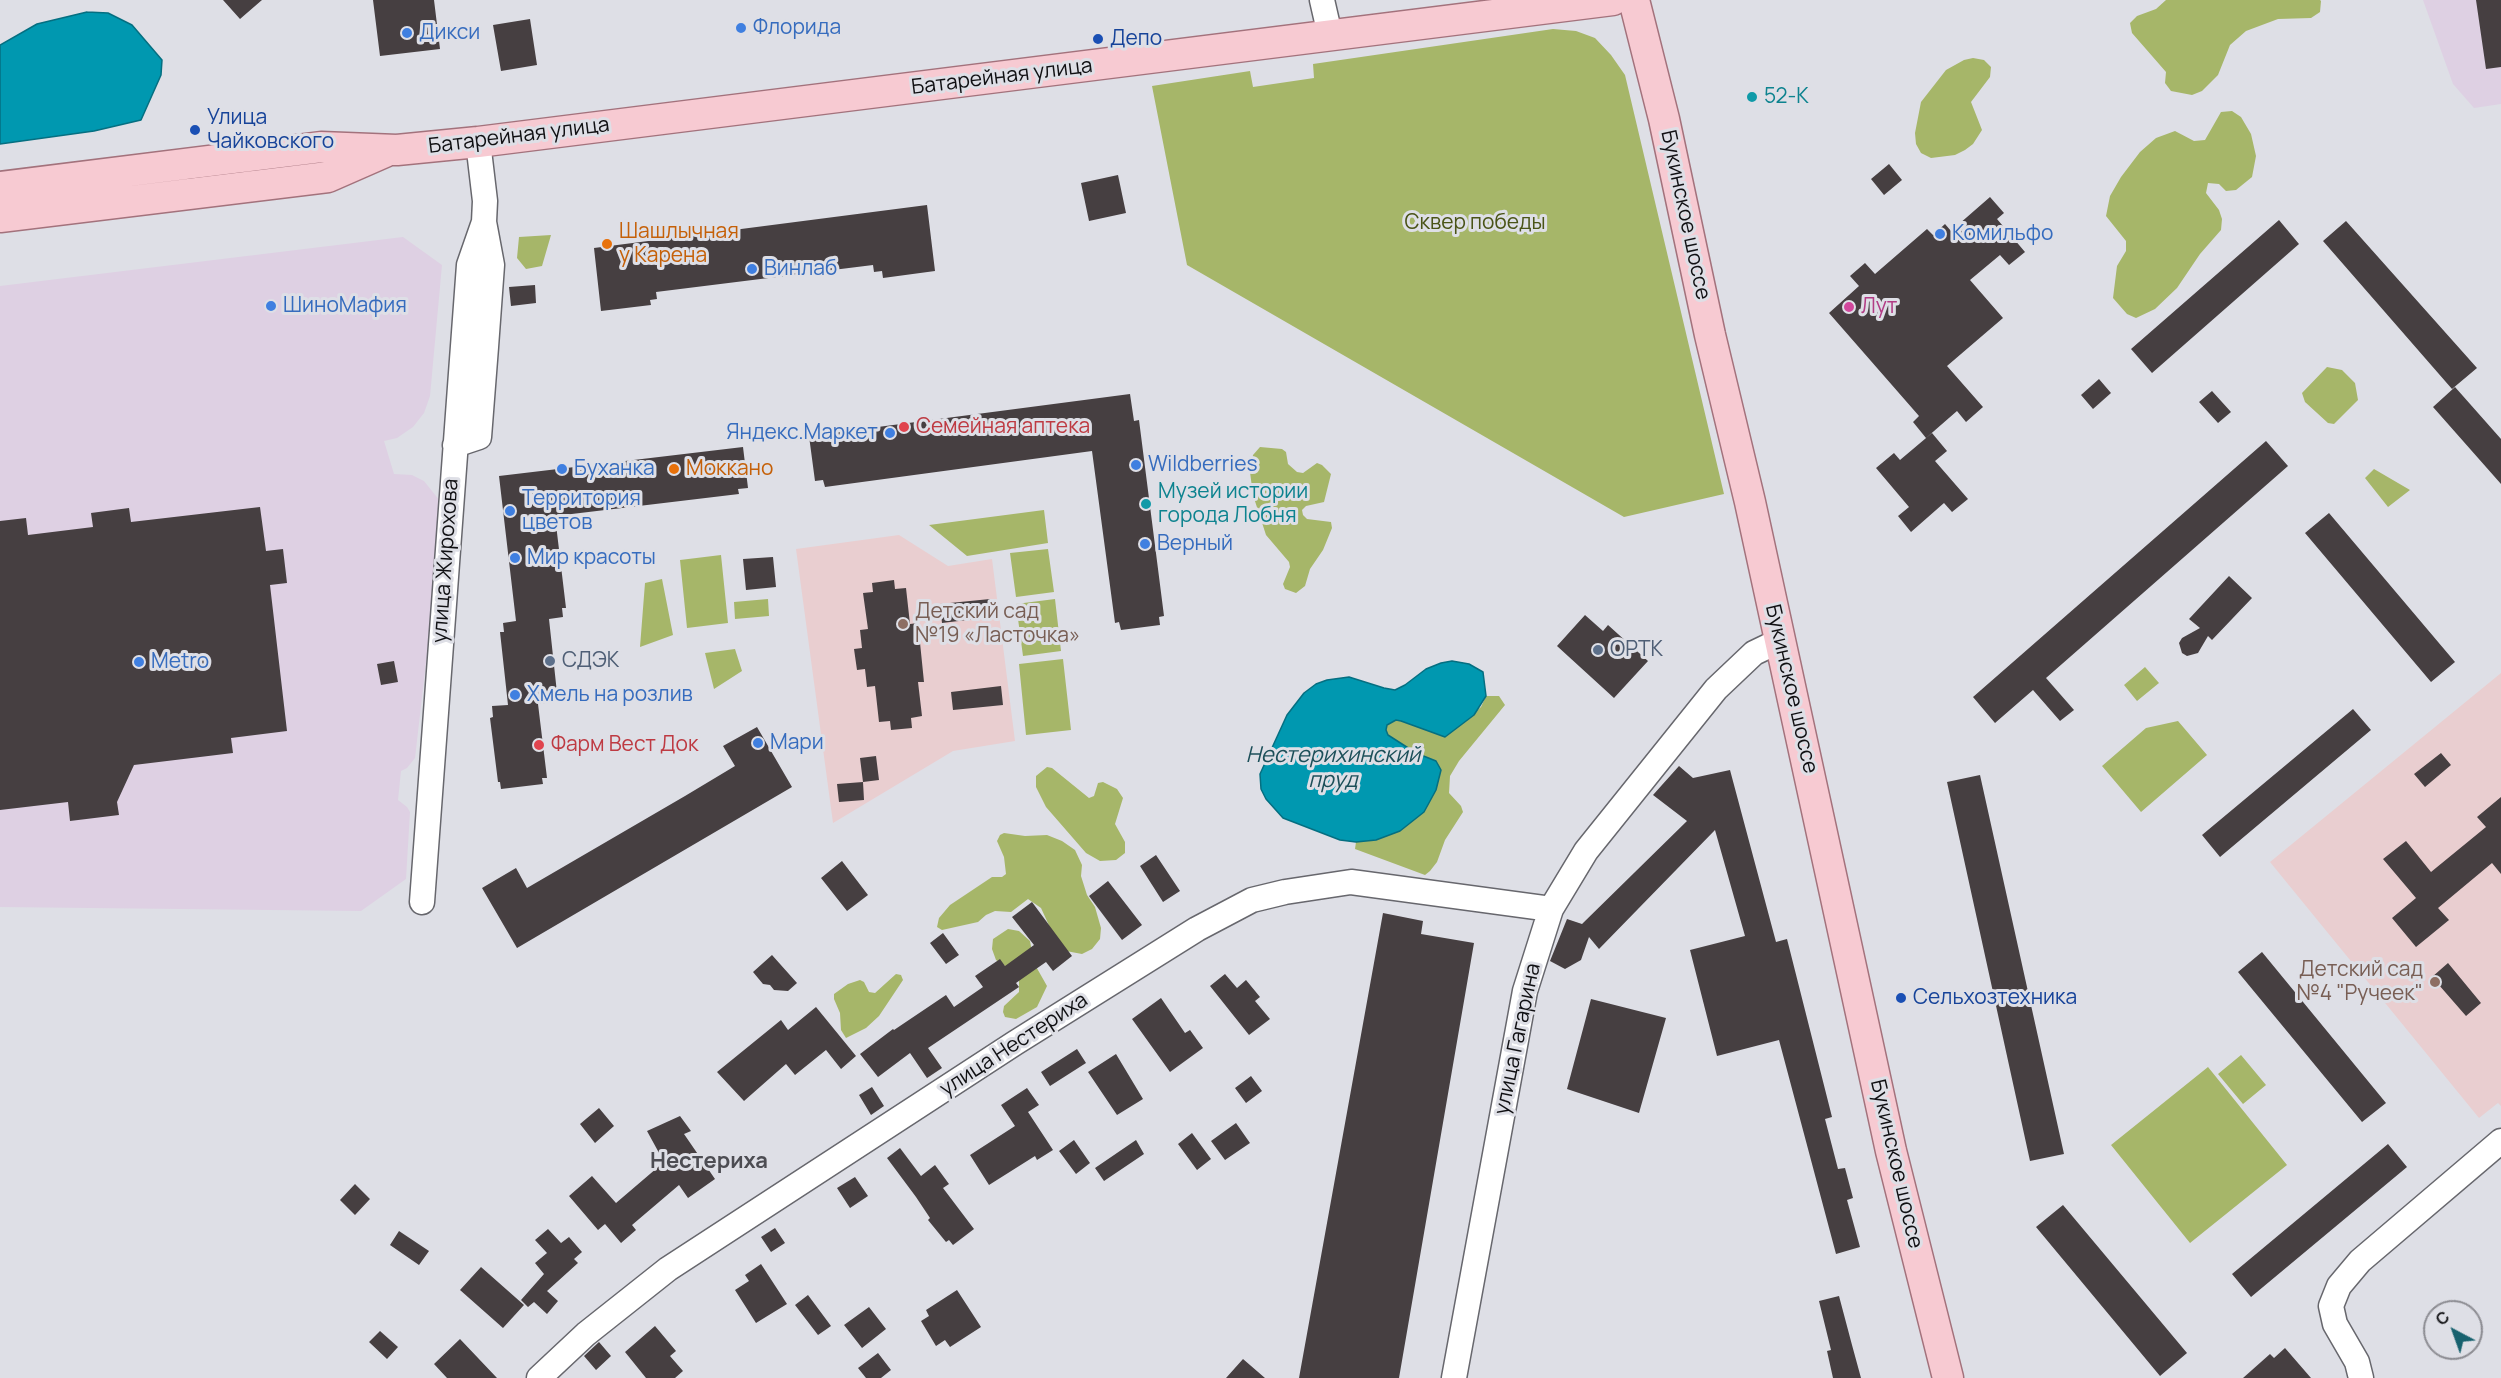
<!DOCTYPE html>
<meta charset="utf-8">
<style>
body{margin:0}
#map{position:relative;width:2501px;height:1378px;overflow:hidden;background:#dedfe6;font-family:Manrope,sans-serif}
canvas{display:block}
.north{position:absolute;left:2423px;top:1300px;width:60px;height:60px;box-sizing:border-box;background:#dedfe6;border:2px solid #8c8c92;border-radius:50%;rotate:319deg;font-size:16px;font-weight:700;line-height:24px;text-align:center;color:#101013}
.north::after{content:'';display:block;margin:auto;width:21px;height:27px;background:#18626f;clip-path:polygon(50% 0,100% 100%,50% 72%,0 100%)}
</style>
<div id="map">
<canvas width="2501" height="1378"></canvas>
<div class="north">С</div>
</div>
<script>
const ctx = document.querySelector('canvas').getContext('2d');
ctx.lineJoin = 'round';
function paint(path, color) { ctx.fillStyle = color; ctx.fill(path, 'evenodd'); }
const shape = rows => new Path2D(rows.map(r => 'M' + r).join(''));
function stroke(path, color, width, dash) { ctx.strokeStyle = color; ctx.lineWidth = width; ctx.lineCap = dash ? 'butt' : 'round'; ctx.setLineDash(dash || []); ctx.stroke(path); }
function label(font, color, halo, rows, align = 'center') {
  ctx.font = font + ' Manrope,sans-serif'; ctx.lineWidth = 6; ctx.setLineDash([]); ctx.textBaseline = 'middle'; ctx.strokeStyle = halo; ctx.fillStyle = color; for (const [text, x, y, turn = 0] of rows) {
    ctx.save(); ctx.translate(x, y); ctx.rotate((+turn || 0) * Math.PI / 180); ctx.textAlign = isNaN(turn) ? turn : align; if (halo) ctx.strokeText(text, 0, 0); ctx.fillText(text, 0, 0); ctx.restore();
  }
}
const commercial = shape([
 [2423,0,2501,0,2501,104,2474,108,2453,84],
 [403,237,442,265,430,396,424,413,413,427,397,438,384,441,394,474,412,475,424,481,440,501,443,515,415,758,407,768,401,771,398,800,407,807,410,812,406,879,361,911,0,907,0,286]
]);
const education = shape([
 [899,535,948,566,992,559,1015,741,953,751,833,823,796,549],
 [2501,673,2501,1106,2498,1103,2479,1118,2270,862]
]);
const green = shape([
 [2166,0,2320,0,2321,1,2320,12,2311,18,2278,19,2246,31,2230,45,2218,75,2202,91,2192,95,2171,91,2165,83,2166,72,2132,33,2130,23,2137,16,2156,9],
 [1553,29,1576,31,1595,38,1611,55,1625,75,1724,494,1624,517,1187,265,1152,86,1250,71,1253,87,1314,78,1313,64],
 [1973,58,1984,60,1991,67,1990,77,1971,102,1982,130,1973,144,1965,150,1955,155,1931,158,1921,153,1916,144,1915,133,1921,102,1946,70,1964,60],
 [2232,111,2241,117,2251,134,2256,156,2252,177,2236,190,2226,191,2219,184,2208,183,2206,193,2219,210,2222,219,2221,230,2200,254,2177,288,2155,309,2136,318,2127,314,2113,298,2117,266,2126,251,2126,241,2106,216,2110,196,2121,177,2140,152,2156,138,2175,131,2194,141,2205,140,2221,112],
 [551,235,542,266,526,269,517,258,519,237],
 [2327,367,2342,370,2355,383,2358,400,2334,424,2328,423,2305,402,2302,393],
 [1260,447,1282,449,1286,452,1288,464,1297,472,1303,473,1317,463,1322,465,1331,474,1324,502,1306,506,1302,510,1303,515,1307,519,1331,522,1332,528,1323,550,1310,569,1305,586,1296,593,1285,589,1283,584,1290,567,1289,562,1266,535,1253,495,1250,472,1253,455],
 [2374,469,2410,490,2388,507,2365,478],
 [1044,510,1048,543,967,556,929,525],
 [1048,549,1054,592,1016,597,1010,553],
 [721,555,728,623,687,628,680,560],
 [662,579,673,635,640,647,645,583],
 [768,599,769,616,735,619,734,602],
 [1055,599,1061,651,1023,656,1016,604],
 [735,649,742,671,714,689,705,653],
 [1063,659,1071,730,1026,735,1019,664],
 [2145,667,2159,683,2137,701,2124,685],
 [1486,696,1499,696,1505,705,1459,761,1450,776,1449,793,1461,806,1463,812,1445,840,1437,862,1430,871,1425,875,1355,849,1356,842,1376,840,1436,761,1416,753,1388,735,1386,730,1387,725,1396,720,1402,721,1445,737,1481,707],
 [2178,721,2207,755,2141,812,2102,766,2146,728],
 [1047,767,1052,768,1089,798,1094,796,1098,783,1103,782,1117,789,1123,798,1115,824,1125,842,1125,853,1116,860,1100,861,1086,853,1046,807,1036,787,1036,776],
 [1004,833,1025,836,1047,835,1062,841,1075,850,1082,865,1081,876,1087,895,1095,907,1101,928,1100,939,1092,949,1082,954,1066,951,1053,934,1041,908,1028,899,1011,912,995,911,986,915,978,922,942,930,937,927,939,918,950,905,992,877,1002,877,1006,874,1004,857,997,841,1000,835],
 [1008,929,1019,931,1030,941,1034,963,1047,986,1037,1007,1016,1019,1005,1017,1003,1012,1004,1006,1019,992,1019,981,1013,971,996,960,992,949,993,939],
 [896,974,901,975,903,980,879,1016,866,1028,846,1038,841,1030,840,1013,834,999,834,994,848,984,860,980,864,982,869,992,875,993],
 [2241,1055,2266,1085,2243,1104,2218,1074],
 [2208,1067,2287,1165,2190,1243,2111,1145]
]);
const water = shape([
 [87,12,108,13,132,25,162,60,161,75,141,120,94,131,0,144,0,45,37,24,87,12],
 [1452,661,1469,664,1483,672,1486,696,1474,715,1445,737,1401,721,1396,720,1387,725,1386,730,1388,735,1416,753,1436,761,1441,770,1436,790,1424,812,1400,831,1376,840,1356,842,1340,840,1283,818,1266,799,1261,789,1260,774,1287,715,1304,693,1316,684,1327,680,1349,677,1384,688,1395,690,1405,685,1426,669,1441,663,1452,661]
]);
const building = shape([
 [223,0,262,0,240,19],
 [373,0,434,0,440,49,380,56],
 [2476,0,2501,0,2501,67,2486,69],
 [530,19,537,65,501,71,493,25],
 [1889,164,1902,180,1884,195,1871,179],
 [1118,175,1126,213,1089,221,1081,183],
 [1990,197,2004,213,1997,219,2025,252,2009,265,2000,255,1970,280,2003,318,1947,366,1983,407,1966,422,1957,411,1926,438,1913,422,1919,416,1829,313,1859,286,1850,276,1865,263,1875,274,1927,229,1933,235,1945,224,1951,231],
 [927,205,935,271,883,278,882,271,874,272,873,265,656,292,657,299,650,300,651,305,601,311,594,248],
 [2279,220,2299,244,2152,373,2131,349],
 [2346,221,2477,368,2452,389,2323,241],
 [535,285,536,303,511,306,509,287],
 [2099,379,2111,393,2093,409,2081,395],
 [2455,387,2501,439,2501,484,2433,407],
 [2212,391,2231,412,2218,423,2199,402],
 [1130,394,1134,421,1139,420,1164,616,1159,617,1160,625,1121,630,1119,622,1115,623,1092,451,825,487,823,480,815,481,809,436],
 [1932,433,1947,451,1935,461,1968,499,1952,512,1944,503,1911,532,1898,516,1909,507,1876,468,1894,453,1900,460],
 [2266,441,2288,466,2046,678,2074,710,2060,721,2033,690,1995,723,1973,697],
 [743,447,748,488,738,489,739,494,555,516,566,608,562,608,563,617,549,619,557,693,551,694,552,702,538,704,547,778,542,778,543,784,501,789,500,782,498,782,490,718,493,717,492,706,508,705,500,632,504,632,503,623,516,621,499,476],
 [260,507,266,551,283,549,287,583,270,585,287,731,231,738,233,753,134,765,117,802,119,815,70,821,68,802,0,810,0,521,26,518,28,535,93,527,91,513,129,508,131,522],
 [2329,513,2455,662,2431,682,2305,533],
 [773,557,776,587,746,590,743,559],
 [2229,576,2252,598,2212,640,2208,636,2198,653,2187,656,2182,653,2179,643,2182,638,2200,628,2189,619],
 [894,580,895,589,906,588,910,624,918,623,924,682,918,682,922,716,911,718,912,728,891,730,890,721,879,722,875,686,867,687,865,669,857,670,854,649,862,648,860,630,868,629,863,593,873,592,872,583],
 [990,599,992,617,942,623,940,604],
 [1585,615,1603,631,1608,625,1648,661,1614,698,1557,646],
 [394,661,398,682,381,685,377,664],
 [1001,686,1003,705,953,710,951,692],
 [2353,709,2371,730,2220,857,2202,835],
 [757,727,792,787,517,948,482,888,516,868,527,888,685,796,735,766,723,746],
 [2441,753,2451,765,2425,787,2414,774],
 [876,756,879,780,863,782,860,758],
 [1679,766,1693,778,1730,770,1776,942,1787,939,1832,1117,1825,1119,1838,1169,1845,1168,1853,1198,1847,1200,1860,1247,1836,1254,1779,1040,1717,1056,1690,950,1745,936,1715,830,1599,949,1589,937,1581,960,1565,969,1550,961,1567,919,1582,924,1687,821,1653,795],
 [1980,775,2064,1154,2030,1161,1947,782],
 [863,782,864,800,839,802,837,784],
 [2501,797,2501,874,2492,863,2438,908,2449,920,2416,947,2392,918,2416,898,2383,859,2406,841,2431,872,2486,827,2477,817],
 [1156,855,1180,891,1163,902,1140,866],
 [842,861,868,895,847,911,821,878],
 [1108,881,1142,925,1122,940,1089,896],
 [1032,902,1072,956,1053,971,1046,962,1016,983,1019,987,928,1048,942,1068,927,1078,910,1053,878,1077,860,1054,893,1029,894,1030,946,995,954,1007,983,987,975,976,1000,959,1005,966,1034,945,1012,917],
 [1383,913,1423,921,1421,934,1474,943,1399,1378,1299,1378],
 [943,933,959,955,946,964,930,943],
 [2262,952,2386,1103,2362,1122,2238,972],
 [772,955,797,983,788,991,774,990,770,985,763,984,753,972],
 [2448,963,2481,1003,2466,1016,2432,977],
 [1225,974,1237,988,1246,980,1260,997,1255,1001,1270,1019,1249,1035,1210,986],
 [1161,998,1185,1033,1190,1030,1203,1048,1170,1072,1132,1019],
 [1591,999,1666,1018,1639,1113,1567,1089],
 [816,1007,856,1056,841,1069,826,1050,795,1075,786,1064,744,1101,717,1072,781,1020,788,1030],
 [1077,1049,1086,1063,1050,1086,1041,1072],
 [1116,1054,1143,1099,1117,1115,1088,1072],
 [1251,1076,1262,1091,1246,1103,1235,1088],
 [872,1087,884,1106,871,1115,859,1095],
 [1027,1088,1039,1105,1028,1112,1053,1150,1037,1160,1035,1156,989,1185,970,1155,1015,1126,1001,1105],
 [599,1108,614,1126,595,1143,580,1124],
 [680,1116,691,1131,684,1134,715,1179,688,1198,679,1185,632,1225,636,1230,621,1243,605,1224,598,1230,569,1196,592,1176,616,1203,664,1162,647,1131],
 [1236,1123,1250,1143,1225,1160,1211,1141],
 [1192,1133,1211,1159,1197,1170,1178,1144],
 [1074,1140,1090,1163,1076,1174,1059,1151],
 [1136,1140,1144,1154,1104,1181,1095,1168],
 [2388,1144,2407,1167,2251,1297,2232,1274],
 [900,1148,921,1176,935,1165,949,1184,943,1188,974,1229,953,1245,949,1240,946,1242,928,1220,930,1218,916,1197,887,1158],
 [855,1177,868,1196,850,1208,837,1188],
 [355,1184,370,1199,355,1215,340,1200],
 [2063,1205,2187,1353,2160,1376,2036,1227],
 [775,1228,785,1243,771,1252,761,1237],
 [548,1229,561,1243,569,1237,582,1252,574,1259,578,1263,547,1291,558,1301,547,1314,534,1302,528,1307,521,1300,544,1274,535,1263,547,1253,535,1240],
 [399,1231,429,1251,419,1265,390,1245],
 [761,1264,787,1304,756,1323,735,1290,749,1281,745,1275],
 [481,1267,524,1305,503,1328,460,1290],
 [957,1290,981,1327,950,1347,945,1340,936,1346,921,1321,929,1316,926,1310],
 [808,1295,831,1326,818,1335,795,1305],
 [1839,1296,1852,1345,1861,1378,1833,1378,1827,1351,1831,1350,1819,1301],
 [869,1307,886,1329,862,1348,844,1325],
 [655,1326,676,1351,670,1356,683,1371,675,1378,646,1378,625,1352],
 [380,1331,398,1347,387,1359,369,1342],
 [460,1339,497,1378,447,1378,434,1364],
 [599,1342,611,1356,596,1370,584,1356],
 [2285,1348,2311,1378,2243,1378,2270,1354,2274,1358],
 [878,1353,891,1370,881,1378,866,1378,858,1368],
 [1243,1359,1265,1378,1226,1378]
]);
const minor = shape([
 [1322,0,1330,35],
 [455,445,479,437,486,347,492,265,484,222,485,201,478,142],
 [422,902,469,265,484,222],
 [539,1378,586,1334,668,1269,1015,1043,1197,929,1252,900,1285,892,1351,882,1551,909],
 [1454,1378,1525,991,1551,909,1586,851,1716,689,1754,653,1779,641],
 [2361,1378,2357,1362,2335,1324,2331,1306,2339,1286,2360,1261,2501,1141]
]);
const major = shape([
 [1634,0,1664,119,1710,335,1750,502,1891,1151,1948,1378],
 [0,187,321,147,397,150,478,142,1613,0],
 [0,217,328,177,385,152]
]);
const markers = [
 [741,28,6,"#3f7fe0"],
 [407,33,6,"#3f7fe0"],
 [1098,39,6,"#1a4fb4"],
 [1752,97,6,"#0f9aa8"],
 [195,130,6,"#1a4fb4"],
 [1940,234,6,"#3f7fe0"],
 [607,244,6,"#e8710a"],
 [752,269,6,"#3f7fe0"],
 [271,306,6,"#3f7fe0"],
 [1849,307,6,"#d1479c"],
 [904,427,6,"#e0444e"],
 [890,433,6,"#3f7fe0"],
 [1136,465,6,"#3f7fe0"],
 [562,469,6,"#3f7fe0"],
 [674,469,6,"#e8710a"],
 [1146,504,6,"#0f9aa8"],
 [510,511,6,"#3f7fe0"],
 [1145,544,6,"#3f7fe0"],
 [515,558,6,"#3f7fe0"],
 [903,624,6,"#8d6e63"],
 [1598,650,6,"#5c6f8a"],
 [550,661,6,"#5c6f8a"],
 [139,662,6,"#3f7fe0"],
 [515,695,6,"#3f7fe0"],
 [758,743,6,"#3f7fe0"],
 [539,745,6,"#e0444e"],
 [2435,982,6,"#8d6e63"],
 [1901,998,6,"#1a4fb4"]
];
const shopNames = [
 ["Флорида",753,28],
 ["Дикси",419,33],
 ["Комильфо",1952,234],
 ["Винлаб",764,269],
 ["ШиноМафия",283,306],
 ["Яндекс.Маркет",878,433,"right"],
 ["Wildberries",1148,465],
 ["Буханка",574,469],
 ["Территория",522,499],
 ["цветов",522,523],
 ["Верный",1157,544],
 ["Мир красоты",527,558],
 ["Metro",151,662],
 ["Хмель на розлив",527,695],
 ["Мари",770,743]
];
const transitNames = [
 ["Депо",1110,39],
 ["Улица",207,118],
 ["Чайковского",207,142],
 ["Сельхозтехника",1913,998]
];
const streetNames = [
 ["Батарейная улица",1002,77,-7],
 ["Батарейная улица",519,136,-7],
 ["Букинское шоссе",1685,215,78],
 ["улица Жирохова",446,561,-86],
 ["Букинское шоссе",1791,689,77],
 ["улица Гагарина",1518,1039,-78],
 ["улица Нестериха",1014,1045,-33],
 ["Букинское шоссе",1896,1164,77]
];
const cultureNames = [
 ["52-К",1764,97],
 ["Музей истории",1158,492],
 ["города Лобня",1158,516]
];
const parkNames = [
 ["Сквер победы",1475,223]
];
const foodNames = [
 ["Шашлычная",619,232],
 ["у Карена",619,256],
 ["Моккано",686,469]
];
const hotelNames = [
 ["Лут",1861,307]
];
const healthNames = [
 ["Семейная аптека",916,427],
 ["Фарм Вест Док",551,745]
];
const educationNames = [
 ["Детский сад",915,612],
 ["№19 «Ласточка»",915,636],
 ["Детский сад",2423,970,"right"],
 ["№4 \"Ручеек\"",2423,994,"right"]
];
const serviceNames = [
 ["ОРТК",1610,650],
 ["СДЭК",562,661]
];
const waterNames = [
 ["Нестерихинский",1333,756],
 ["пруд",1333,781]
];
const neighbourhoodNames = [
 ["Нестериха",709,1162]
];
paint(commercial, '#ded0e3');
paint(education, '#e9ced0');
paint(green, '#a6b669');
paint(water, '#0098b0');
stroke(water, '#056f81', 1.5);
paint(building, '#463f41');
stroke(minor, '#67676d', 27);
stroke(major, '#a3727c', 33);
stroke(minor, '#fff', 24);
stroke(major, '#f7cad2', 30);
for (const [x, y, r, color] of markers) { const dot = new Path2D(); dot.arc(x, y, r, 0, 2 * Math.PI); ctx.fillStyle = color; ctx.fill(dot); stroke(dot, '#dedfe6', 2); }
label('21px', '#366cbe', '#dedfe6', shopNames, 'left');
label('21px', '#164399', '#dedfe6', transitNames, 'left');
label('21px', '#101013', '#dedfe6', streetNames);
label('21px', '#0d838f', '#dedfe6', cultureNames, 'left');
label('21px', '#4a5417', '#dedfe6', parkNames);
label('21px', '#c56008', '#dedfe6', foodNames, 'left');
label('21px', '#b23c85', '#dedfe6', hotelNames, 'left');
label('21px', '#be3a42', '#dedfe6', healthNames, 'left');
label('21px', '#785e54', '#dedfe6', educationNames, 'left');
label('21px', '#4e5e75', '#dedfe6', serviceNames, 'left');
label('italic 22px', '#1c4f59', '#dedfe6', waterNames);
label('bold 22px', '#4d4d53', '#dedfe6', neighbourhoodNames);
</script>
